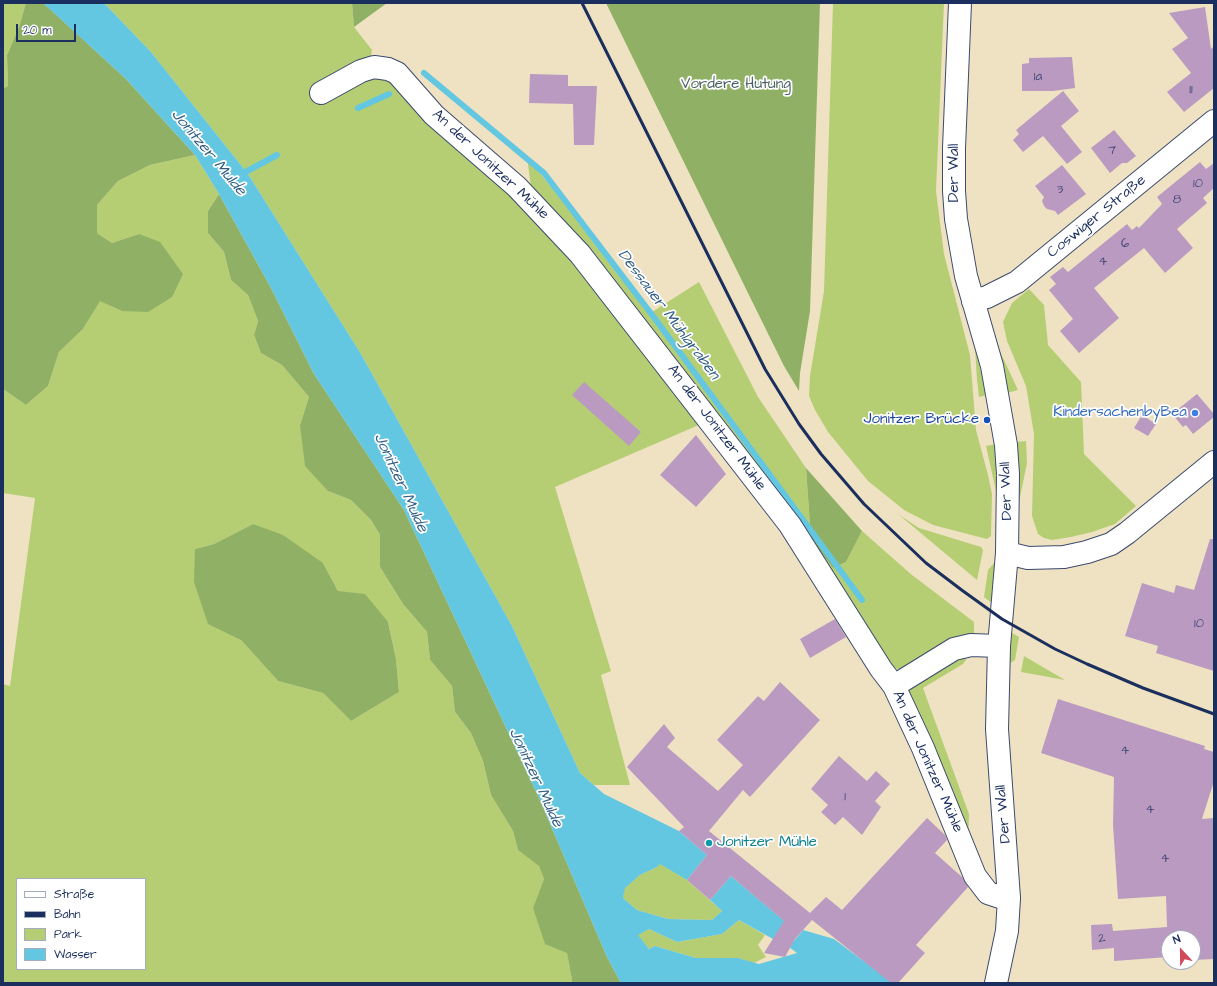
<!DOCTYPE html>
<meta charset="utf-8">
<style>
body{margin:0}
#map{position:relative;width:1217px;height:986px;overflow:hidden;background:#efe2c2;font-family:"Architects Daughter",sans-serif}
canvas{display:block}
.frame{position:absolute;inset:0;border:4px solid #1b2f5e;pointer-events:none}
.legend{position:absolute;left:16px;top:878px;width:130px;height:92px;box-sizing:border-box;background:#fff;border:1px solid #a4acbf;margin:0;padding:5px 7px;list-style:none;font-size:12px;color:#1b2f5e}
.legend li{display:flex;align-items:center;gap:8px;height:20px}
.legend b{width:20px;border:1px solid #a4acbf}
.north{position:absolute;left:1161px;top:930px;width:40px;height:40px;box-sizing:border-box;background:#fff;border:1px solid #a4acbf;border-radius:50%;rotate:338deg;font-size:11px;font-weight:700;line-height:16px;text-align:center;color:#1b2f5e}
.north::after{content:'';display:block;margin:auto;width:14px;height:18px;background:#d1495b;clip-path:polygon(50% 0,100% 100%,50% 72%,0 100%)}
.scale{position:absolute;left:16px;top:24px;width:60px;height:18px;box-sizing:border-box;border:2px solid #1b2f5e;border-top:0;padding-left:5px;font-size:12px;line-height:14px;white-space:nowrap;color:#1b2f5e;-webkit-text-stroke:3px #fff;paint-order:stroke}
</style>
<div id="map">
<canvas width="1217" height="986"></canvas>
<div class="frame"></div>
<ul class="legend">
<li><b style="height:5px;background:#fff"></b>Straße</li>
<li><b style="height:5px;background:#1b2f5e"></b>Bahn</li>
<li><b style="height:11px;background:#b6ce73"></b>Park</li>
<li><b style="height:11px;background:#63c7e1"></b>Wasser</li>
</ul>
<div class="north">N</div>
<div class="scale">20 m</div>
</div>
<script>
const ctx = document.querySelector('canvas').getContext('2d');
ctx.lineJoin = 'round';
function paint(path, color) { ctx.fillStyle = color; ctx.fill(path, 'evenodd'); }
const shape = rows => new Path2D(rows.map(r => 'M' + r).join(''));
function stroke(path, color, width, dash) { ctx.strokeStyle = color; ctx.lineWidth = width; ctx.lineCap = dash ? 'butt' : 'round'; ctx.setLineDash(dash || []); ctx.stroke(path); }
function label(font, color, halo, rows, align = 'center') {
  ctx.font = font + ' "Architects Daughter",sans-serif'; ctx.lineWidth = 3.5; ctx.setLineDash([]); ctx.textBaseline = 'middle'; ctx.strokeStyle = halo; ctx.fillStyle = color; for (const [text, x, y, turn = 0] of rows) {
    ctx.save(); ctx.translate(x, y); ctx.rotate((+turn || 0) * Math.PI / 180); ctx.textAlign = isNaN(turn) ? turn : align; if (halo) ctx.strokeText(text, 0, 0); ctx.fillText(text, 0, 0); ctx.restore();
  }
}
const green = shape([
 [3,3,26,3,19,27,7,55,8,86,3,89],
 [104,3,352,3,354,27,372,50,367,76,403,85,532,194,527,157,652,312,699,282,758,397,806,468,811,539,833,568,846,562,862,531,912,575,974,622,974,637,907,668,897,669,887,662,715,418,555,487,611,671,601,675,630,785,594,785,580,773,512,626,361,354,248,174,151,52],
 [833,3,944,3,936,191,944,254,970,355,976,430,988,475,992,494,991,536,987,539,933,525,904,510,868,481,828,432,815,410,809,396,810,376,824,291],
 [195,155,219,194,208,211,208,233,224,252,231,280,248,295,258,321,254,335,261,353,282,365,309,397,300,425,328,491,351,500,371,520,380,535,380,567,403,604,427,632,430,660,452,686,455,712,471,733,483,761,491,795,513,831,518,850,539,865,544,879,533,909,567,952,572,980,571,983,3,983,3,684,10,686,35,498,3,493,3,389,26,405,48,386,59,352,83,329,100,300,122,311,139,234,112,243,97,233,97,205,118,181,150,165],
 [253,524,323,563,338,591,388,622,396,659,399,692,351,721,323,693,278,681,241,640,195,549,214,544],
 [17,879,145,879,145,969,17,969],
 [1029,289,1044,305,1048,345,1081,382,1084,454,1136,506,1115,524,1092,532,1071,537,1052,540,1044,538,1038,534,1032,516,1034,434,1026,386,1007,341,1003,322,1012,303],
 [997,346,1005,362,1018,390,1007,393],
 [975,348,987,395,979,397,977,380],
 [1026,441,1027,463,1019,502,1016,442],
 [996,444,998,500,986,446],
 [898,514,919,528,981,547,983,550,977,580],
 [996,561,992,603,984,597,988,570],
 [1012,633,1019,637,1015,660,1009,664],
 [965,655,966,660,963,664,923,688,969,814,968,846,906,691],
 [1024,656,1065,680,1021,672],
 [660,863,687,880,722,911,712,920,668,919,637,910,623,898,624,888,640,875,657,867],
 [739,920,765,935,758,945,766,957,754,963,738,958,696,958,655,946,649,949,637,935,649,929,677,942,722,934]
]);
const forest = shape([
 [26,3,43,3,51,10,126,79,195,155,150,165,118,181,97,205,97,233,112,243,139,234,160,242,183,274,172,297,148,312,122,311,100,301,83,329,59,352,48,386,26,405,3,389,3,89,8,86,7,55,19,27],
 [352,3,387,3,354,27],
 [606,3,820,3,810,311,800,373,799,391,784,366,746,289],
 [219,194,270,286,314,374,404,510,539,798,607,957,621,983,571,983,572,980,567,953,545,944,533,908,544,879,539,866,518,850,513,831,491,795,483,761,471,733,455,712,452,686,430,660,427,632,403,604,380,567,380,535,371,520,351,500,328,491,305,466,300,425,309,397,282,365,261,353,254,335,258,321,248,295,231,280,224,252,208,233,208,211],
 [806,468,862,531,846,562,833,568,811,539],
 [253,524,283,535,323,563,338,591,365,594,388,622,396,659,399,692,351,721,323,693,278,681,241,640,208,624,194,582,195,549,214,544]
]);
const water = shape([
 [43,3,104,3,151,52,248,174,361,354,512,626,580,773,604,794,679,831,707,855,687,880,660,864,657,867,640,875,625,888,623,898,637,910,668,919,712,920,722,911,710,900,731,876,795,930,782,944,739,920,722,934,677,942,649,929,638,935,649,949,655,946,696,958,738,958,759,964,797,953,789,947,803,930,834,939,893,983,621,983,607,957,539,798,404,510,314,374,270,286,219,194,195,155,126,79]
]);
const stream = shape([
 [424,73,544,173,653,316,862,600],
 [358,108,389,94],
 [240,175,277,155]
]);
const building = shape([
 [1205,7,1211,49,1214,46,1214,88,1184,112,1167,92,1191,73,1172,49,1188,38,1169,13],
 [1072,57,1075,88,1053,91,1022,91,1022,64,1029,63,1029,58],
 [530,74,568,75,568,86,597,86,594,145,574,145,573,104,529,103],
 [1063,91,1079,111,1061,126,1082,152,1067,164,1043,136,1023,152,1013,140,1019,134,1016,130],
 [1114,130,1136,156,1127,163,1122,163,1110,173,1091,148],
 [1200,162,1206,169,1214,163,1214,188,1203,198,1207,203,1177,229,1193,248,1165,273,1144,248,1094,288,1119,318,1079,353,1060,331,1073,319,1049,290,1056,284,1050,277,1063,267,1068,272,1127,224,1132,230,1137,226,1139,228,1162,204,1157,197],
 [1062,165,1086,194,1058,215,1055,211,1047,209,1044,206,1042,201,1044,197,1035,186],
 [584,382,641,432,629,446,572,395],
 [1197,394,1214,414,1214,417,1193,434,1186,425,1183,427,1172,414],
 [1142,415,1156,424,1148,436,1134,428],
 [696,435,726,474,696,507,660,475],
 [1210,539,1214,539,1214,671,1156,653,1158,646,1125,636,1142,583,1174,593,1176,585,1194,590],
 [835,619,846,637,810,658,800,639],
 [780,682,820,720,750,797,743,790,709,831,810,913,826,897,842,910,927,818,945,835,947,840,935,853,962,877,968,887,916,945,925,953,898,983,891,983,812,920,795,939,785,957,764,953,784,921,731,876,710,900,687,880,707,855,679,831,684,827,627,767,664,724,675,738,667,747,718,791,743,765,717,740,758,696,764,701],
 [1058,699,1205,746,1204,749,1214,752,1214,781,1202,819,1214,818,1214,959,1193,960,1193,938,1169,938,1169,961,1168,957,1114,961,1114,948,1092,950,1091,925,1112,924,1113,931,1167,927,1166,896,1118,899,1113,825,1114,777,1041,753],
 [839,756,867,781,876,771,890,784,875,801,881,807,862,835,843,817,835,825,821,812,828,805,811,789]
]);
const street = shape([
 [321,93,361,71,374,67,388,69,397,73,434,115,517,187,580,254,790,525,881,669,894,686,923,748,975,876,988,893,1000,897,1009,898],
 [973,301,987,297,1017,282,1214,121],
 [1007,553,1028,558,1064,557,1087,552,1111,544,1127,533,1214,462],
 [894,686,954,649,971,645,999,646]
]);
const secondary = shape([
 [960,3,954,148,954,191,956,219,966,276,992,366,1006,445,1008,474,1007,553,999,646,997,729,1009,898,1007,931,996,983]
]);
const rail = shape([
 [582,3,765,369,799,424,821,454,864,504,926,563,963,591,1002,619,1055,649,1087,664,1143,688,1214,714]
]);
const markers = [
 [1195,413,4,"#3f7fe0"],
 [987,420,4,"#1a4fb4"],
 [709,843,4,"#0f9aa8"]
];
const numberNames = [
 ["1a",1038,77],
 ["11",1191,90],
 ["7",1112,151],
 ["10",1198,184],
 ["3",1060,190],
 ["8",1177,200],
 ["6",1125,244],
 ["4",1103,262],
 ["10",1199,624],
 ["4",1125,751],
 ["1",845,797],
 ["4",1150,810],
 ["4",1165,859],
 ["2",1102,939]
];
const parkNames = [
 ["Vordere Hutung",736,85]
];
const streetNames = [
 ["An der Jonitzer Mühle",490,165,43],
 ["Der Wall",955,173,-90],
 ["Coswiger Straße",1097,217,-39],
 ["An der Jonitzer Mühle",716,428,53],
 ["Der Wall",1007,491,-92],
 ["An der Jonitzer Mühle",927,762,66],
 ["Der Wall",1004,814,-95]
];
const shopNames = [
 ["KindersachenbyBea",1187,413]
];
const transitNames = [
 ["Jonitzer Brücke",979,420]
];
const cultureNames = [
 ["Jonitzer Mühle",717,843]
];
const waterNames = [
 ["Jonitzer Mulde",208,153,50],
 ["Dessauer Mühlgraben",668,315,53],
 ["Jonitzer Mulde",400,483,65],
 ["Jonitzer Mulde",535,778,65]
];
paint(green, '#b6ce73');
paint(forest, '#90b165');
paint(water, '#63c7e1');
stroke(stream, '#63c7e1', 6);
paint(building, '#bb9ac2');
stroke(street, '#3b4a6d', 24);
stroke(secondary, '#3b4a6d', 24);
stroke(street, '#fff', 22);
stroke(secondary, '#fff', 22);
stroke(rail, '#1b2f5e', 3);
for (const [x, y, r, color] of markers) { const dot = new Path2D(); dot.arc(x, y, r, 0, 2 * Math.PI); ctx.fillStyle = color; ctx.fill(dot); stroke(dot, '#fff', 1.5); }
label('13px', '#434a77', null, numberNames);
label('15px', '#4a5f64', '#fff', parkNames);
label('15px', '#1b2f5e', '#fff', streetNames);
label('15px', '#366cbe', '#fff', shopNames, 'right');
label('15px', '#164399', '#fff', transitNames, 'right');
label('15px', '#0d838f', '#fff', cultureNames, 'left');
label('italic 16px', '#315d85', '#fff', waterNames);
</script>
